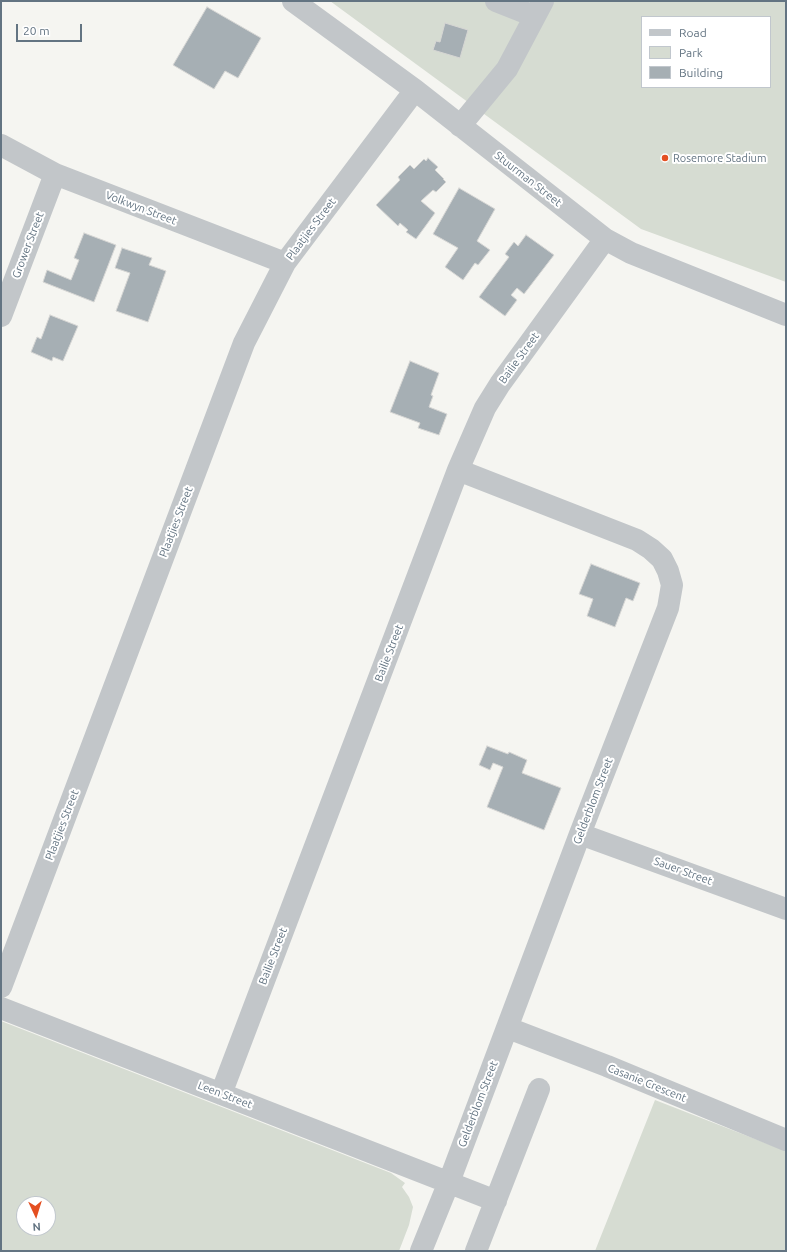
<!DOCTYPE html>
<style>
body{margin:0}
#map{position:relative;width:787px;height:1252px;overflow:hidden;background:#f5f5f1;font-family:Ubuntu,sans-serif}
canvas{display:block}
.frame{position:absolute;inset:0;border:2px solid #637482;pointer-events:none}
.legend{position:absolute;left:641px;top:16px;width:130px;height:72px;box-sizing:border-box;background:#fff;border:1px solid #c1c7cd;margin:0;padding:5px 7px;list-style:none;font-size:12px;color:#637482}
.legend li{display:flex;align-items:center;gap:8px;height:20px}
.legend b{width:20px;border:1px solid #c1c7cd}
.north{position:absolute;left:16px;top:1196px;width:40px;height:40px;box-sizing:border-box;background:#fff;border:1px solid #c1c7cd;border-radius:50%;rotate:176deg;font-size:11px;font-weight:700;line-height:16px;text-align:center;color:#637482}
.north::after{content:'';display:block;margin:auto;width:14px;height:18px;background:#e44f21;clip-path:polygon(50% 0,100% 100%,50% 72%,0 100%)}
.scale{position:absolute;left:16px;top:24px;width:66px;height:18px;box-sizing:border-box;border:2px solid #637482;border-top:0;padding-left:5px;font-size:12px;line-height:14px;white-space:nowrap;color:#637482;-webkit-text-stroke:3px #fff;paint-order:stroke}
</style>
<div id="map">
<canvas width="787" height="1252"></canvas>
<div class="frame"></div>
<ul class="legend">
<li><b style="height:5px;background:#c2c6c9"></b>Road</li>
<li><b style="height:11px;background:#d6dcd2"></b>Park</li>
<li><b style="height:11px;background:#a6afb4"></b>Building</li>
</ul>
<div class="north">N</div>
<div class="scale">20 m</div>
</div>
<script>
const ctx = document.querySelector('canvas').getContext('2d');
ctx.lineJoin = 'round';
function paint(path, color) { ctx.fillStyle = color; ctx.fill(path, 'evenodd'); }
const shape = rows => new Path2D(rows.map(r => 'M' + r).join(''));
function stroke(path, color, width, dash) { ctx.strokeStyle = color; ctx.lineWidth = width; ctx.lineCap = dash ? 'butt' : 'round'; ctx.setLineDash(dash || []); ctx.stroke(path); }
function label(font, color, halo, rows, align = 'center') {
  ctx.font = font + ' Ubuntu,sans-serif'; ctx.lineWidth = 4; ctx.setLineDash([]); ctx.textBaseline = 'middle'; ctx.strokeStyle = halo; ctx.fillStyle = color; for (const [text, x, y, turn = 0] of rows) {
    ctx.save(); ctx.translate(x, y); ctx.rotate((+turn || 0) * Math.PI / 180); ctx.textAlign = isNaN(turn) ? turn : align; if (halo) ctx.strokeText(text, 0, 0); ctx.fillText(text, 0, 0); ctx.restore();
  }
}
const green = shape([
 [330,1,786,1,786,282,641,229],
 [642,17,770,17,770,87,642,87],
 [1,1021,391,1173,405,1183,402,1187,409,1197,413,1207,409,1225,399,1251,1,1251],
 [24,1204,48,1204,48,1228,24,1228],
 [655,1100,786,1151,786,1251,595,1251]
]);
const building = shape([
 [207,7,261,38,238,78,225,71,214,89,173,65,207,7],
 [445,23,468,30,460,58,433,50,436,41,440,42,445,23],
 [428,158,438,167,435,170,444,179,443,179,446,182,436,192,433,190,421,201,435,213,416,239,406,232,408,230,400,223,398,226,376,205,400,180,398,177,410,165,414,169,424,159,426,161,428,158],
 [459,188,495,209,477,241,490,250,478,265,475,263,463,280,445,267,458,248,433,234,459,188],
 [84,233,116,245,94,302,43,282,47,270,71,280,79,260,74,258,84,233],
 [526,235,554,255,524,294,517,288,511,295,517,300,505,316,479,297,509,257,505,254,514,242,518,246,526,235],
 [122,248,152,258,149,265,166,271,148,322,116,311,130,273,115,268,122,248],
 [50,315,78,326,63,361,53,357,52,361,31,352,37,337,41,339,50,315],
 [410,361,439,373,431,395,433,396,429,407,447,414,439,435,418,428,420,423,390,412,410,361],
 [591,564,640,583,633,601,626,598,615,627,587,616,593,599,579,594,591,564],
 [487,746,508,754,509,752,527,760,522,773,561,788,544,830,487,807,503,767,493,763,490,770,479,765,487,746]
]);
const minor = shape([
 [293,1,415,90,605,239,631,253,786,315],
 [496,1,534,16],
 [460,126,507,69,543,1],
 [1,145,55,174,285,263],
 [1,316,55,174],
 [580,834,786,909],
 [1,987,244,343,285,263,415,90],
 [1,1008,496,1201],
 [508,1028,607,1066,786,1140],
 [221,1094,458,470,485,408,500,384,605,239],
 [421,1251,449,1182,580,834,668,608,672,585,668,571,662,559,651,549,637,540,458,470],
 [476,1251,539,1089]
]);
const markers = [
 [665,158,4,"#e44f21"]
];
const poiNames = [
 ["Rosemore Stadium",673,158]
];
const streetNames = [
 ["Stuurman Street",528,179,38],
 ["Volkwyn Street",141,208,21],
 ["Plaatjies Street",311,229,-53],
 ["Grower Street",28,245,-69],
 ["Bailie Street",519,358,-54],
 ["Plaatjies Street",176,522,-69],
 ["Bailie Street",389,653,-69],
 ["Gelderblom Street",593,801,-69],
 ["Plaatjies Street",62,825,-69],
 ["Sauer Street",683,871,20],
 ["Bailie Street",273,956,-69],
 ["Casanie Crescent",647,1083,22],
 ["Leen Street",225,1095,21],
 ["Gelderblom Street",478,1104,-69]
];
paint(green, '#d6dcd2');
paint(building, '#a6afb4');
stroke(building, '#d6d6d4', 1);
stroke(minor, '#c2c6c9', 22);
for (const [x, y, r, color] of markers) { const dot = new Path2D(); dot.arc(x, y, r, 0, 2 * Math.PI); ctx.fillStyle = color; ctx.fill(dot); stroke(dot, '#fff', 1.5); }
label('11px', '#637482', '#fff', poiNames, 'left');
label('11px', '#637482', '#fff', streetNames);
</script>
